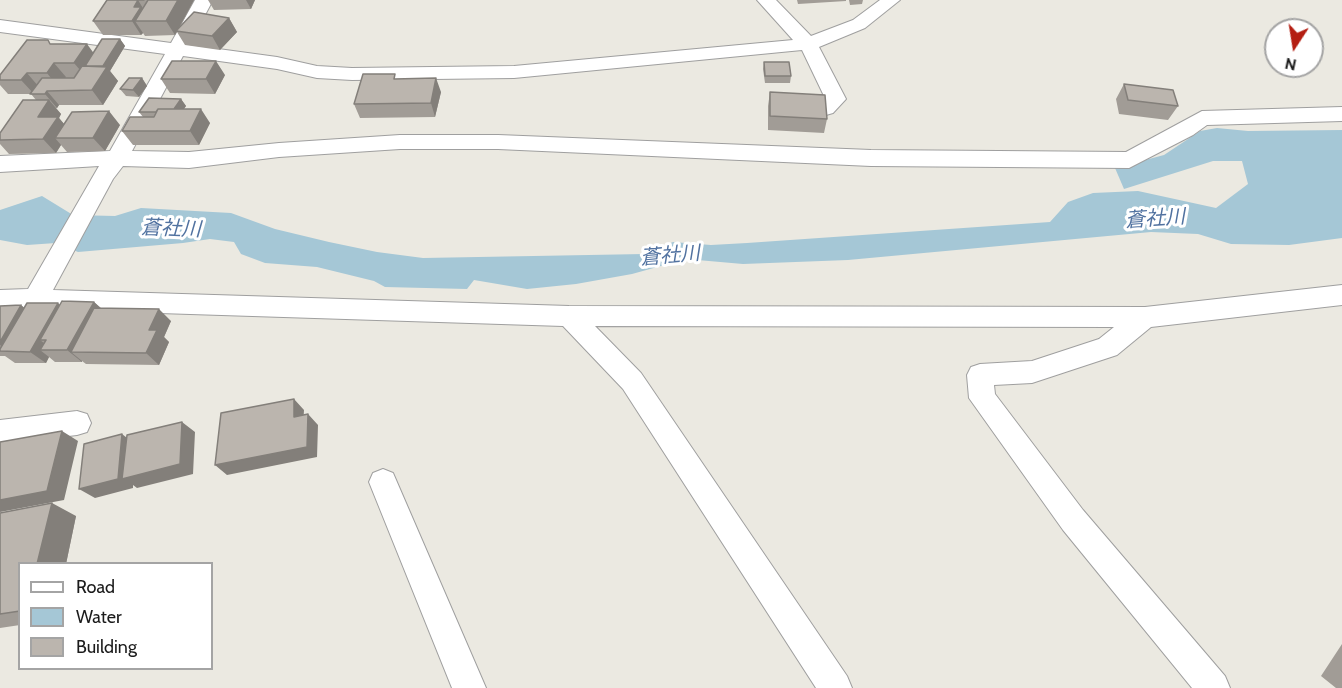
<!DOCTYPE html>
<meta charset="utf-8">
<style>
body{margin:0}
#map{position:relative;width:1342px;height:688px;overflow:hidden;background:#ebe9e1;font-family:Cabin,sans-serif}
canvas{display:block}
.legend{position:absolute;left:18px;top:562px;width:195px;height:108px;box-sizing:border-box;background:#fff;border:2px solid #a4a4a4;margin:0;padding:8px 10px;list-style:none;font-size:18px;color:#1b1b1b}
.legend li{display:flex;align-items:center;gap:12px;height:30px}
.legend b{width:30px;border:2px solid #a4a4a4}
.north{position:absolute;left:1264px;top:18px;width:60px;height:60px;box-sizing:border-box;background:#fff;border:2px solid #a4a4a4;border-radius:50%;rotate:192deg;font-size:16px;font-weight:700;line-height:24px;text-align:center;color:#1b1b1b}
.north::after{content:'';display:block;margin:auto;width:21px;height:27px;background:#b41e12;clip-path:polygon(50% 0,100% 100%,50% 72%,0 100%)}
</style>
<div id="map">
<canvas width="1342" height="688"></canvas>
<ul class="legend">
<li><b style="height:8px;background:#fff"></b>Road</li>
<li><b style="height:16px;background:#a5c7d6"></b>Water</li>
<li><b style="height:16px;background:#bbb5ae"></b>Building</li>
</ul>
<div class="north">N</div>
</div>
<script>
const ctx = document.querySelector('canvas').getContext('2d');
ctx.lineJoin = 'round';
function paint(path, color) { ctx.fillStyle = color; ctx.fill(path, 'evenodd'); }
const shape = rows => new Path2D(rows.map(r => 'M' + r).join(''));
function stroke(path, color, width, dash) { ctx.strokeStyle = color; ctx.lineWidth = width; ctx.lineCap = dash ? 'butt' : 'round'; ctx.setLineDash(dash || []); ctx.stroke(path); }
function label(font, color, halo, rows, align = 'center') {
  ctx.font = font + ' Cabin,"Noto Sans JP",sans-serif'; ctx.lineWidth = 6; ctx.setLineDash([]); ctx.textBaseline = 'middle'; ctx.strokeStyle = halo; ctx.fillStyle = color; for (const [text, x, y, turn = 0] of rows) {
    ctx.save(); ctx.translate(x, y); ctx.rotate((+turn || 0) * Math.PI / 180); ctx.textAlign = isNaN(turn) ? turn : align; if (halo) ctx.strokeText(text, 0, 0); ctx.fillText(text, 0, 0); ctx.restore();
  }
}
const water = shape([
 [1217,128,1248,131,1342,130,1342,238,1289,245,1231,244,1198,234,1151,232,848,260,743,264,686,259,632,274,576,284,527,289,474,280,467,289,385,287,374,281,317,267,265,263,241,254,234,242,210,239,183,243,78,252,56,243,27,245,0,240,0,210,42,196,73,215,115,216,141,208,231,213,275,229,329,242,377,252,423,258,644,254,673,242,711,245,747,243,1050,222,1068,202,1093,193,1138,191,1216,208,1248,184,1242,161,1213,161,1124,189,1115,168,1164,155,1200,131]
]);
const minor = shape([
 [195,0,213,0,189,45,277,57,317,66,352,68,514,66,793,40,757,0,776,0,811,36,853,20,880,0,900,0,865,28,819,47,846,99,833,113,826,115,819,113,816,108,825,98,802,50,514,78,352,80,317,78,277,69,183,56,132,151,189,152,279,143,400,135,498,135,871,150,1126,152,1202,111,1342,107,1342,121,1207,125,1193,135,1129,168,871,166,498,149,400,149,279,157,189,168,123,166,113,179,53,290,569,306,1145,307,1342,285,1342,305,1151,327,1117,355,1032,383,994,385,995,394,1083,510,1225,676,1230,688,1192,688,1063,530,969,398,967,375,971,367,980,364,1032,361,1099,339,1114,327,595,326,641,373,847,676,852,688,816,688,623,389,563,326,35,309,0,310,0,290,28,289,99,166,0,172,0,156,110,151,165,54,0,32,0,20,171,43,195,0],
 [77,411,87,414,91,423,87,432,77,435,0,444,0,420,77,411],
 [383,469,393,473,486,688,452,688,369,482,373,473,383,469]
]);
const wall = shape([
 [107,0,194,0,179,29,229,18,237,32,220,50,185,45,177,32,175,35,145,36,143,33,141,35,103,35,93,21],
 [208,0,255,0,251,9,214,10],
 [797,0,846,0,846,1,798,4],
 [849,0,863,0,862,4,850,5],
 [120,39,125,46,110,71,118,81,103,105,59,105,57,108,56,108,61,114,59,118,64,124,120,125,105,151,67,152,61,145,56,153,9,154,0,144,0,133,36,100,31,94,8,94,0,85,0,75,51,44,94,53],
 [764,62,791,76,790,83,765,83,763,69],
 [225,75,215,94,170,93,161,79],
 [142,78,147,86,139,97,126,96,120,89],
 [397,79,441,92,435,117,360,118,354,104],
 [1124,84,1178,106,1168,120,1119,114,1116,99],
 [770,92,827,119,824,133,768,130,768,106],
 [181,99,186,106,184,109,210,123,199,145,133,145,122,131,143,117,139,112],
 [94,302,101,308,171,321,164,337,169,342,159,365,86,364,82,361,82,362,55,362,49,357,46,363,15,363,5,356,0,356,0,306,21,305,24,308],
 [0,513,76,516,66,564,20,564,20,625,0,628],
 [1342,644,1342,688,1336,688,1321,676]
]);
const shadedWall = shape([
 [138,0,147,15,135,21,143,33,141,35,132,21,134,7],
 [178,0,194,0,175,35,166,21],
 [246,0,255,0,251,9],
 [229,18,237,32,220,50,212,36],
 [120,39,125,46,110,71,118,81,103,105,92,90,102,68],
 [87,44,98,59,86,77,74,63],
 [216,61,225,75,215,94,206,79],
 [54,63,66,77,58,87,47,73],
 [27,73,39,87,34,94,21,80],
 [142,78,147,86,139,97,133,90],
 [436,78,441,92,435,117,431,103],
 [47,91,59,105,57,108,45,94],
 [181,99,186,106,176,120,171,113],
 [49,100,61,114,59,118,70,131,55,138,61,145,56,153,43,139,38,117],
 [201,109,210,123,199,145,190,131],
 [109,111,120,125,105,151,93,138],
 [94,302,107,314,71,352,82,361,82,362,67,350],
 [58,303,72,315,46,340,40,340,53,350,40,350,49,357,46,363,30,352],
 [21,305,36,318,9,351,0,345,0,342],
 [159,309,171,321,164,337,169,342,159,365,146,353,149,330],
 [294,399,304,410,303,427,294,417],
 [308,414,318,425,317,457,227,475,215,465],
 [182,422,195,432,193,474,137,488,133,485,133,488,95,498,79,489,122,434,136,445],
 [62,431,78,441,64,500,0,512,0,500],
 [52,503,76,516,66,564,37,564]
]);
const building = shape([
 [107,0,144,0,138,0,134,7,141,7,132,21,93,21,107,0],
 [148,0,178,0,166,21,135,21,148,0],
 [194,12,229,18,212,36,176,31,194,12],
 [102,39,120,39,103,66,85,66,102,39],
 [27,40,48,40,50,44,87,44,74,63,54,63,47,73,27,73,21,80,0,80,0,75,27,40],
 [172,61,216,61,206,79,161,79,172,61],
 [764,62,789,62,791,76,765,76,764,62],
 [82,66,107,67,92,90,47,91,45,94,30,94,42,78,74,78,82,66],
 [363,74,395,74,394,79,436,78,431,103,354,104,363,74],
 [129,78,142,78,133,90,120,89,129,78],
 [1124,84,1173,90,1178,106,1128,100,1124,84],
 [770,92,825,95,827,119,770,116,770,92],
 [149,98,181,99,174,109,158,109,156,112,139,112,149,98],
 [23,100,49,100,38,117,58,117,43,139,0,140,0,133,23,100],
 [158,109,201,109,190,131,122,131,130,117,154,117,158,109],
 [109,111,93,138,55,138,72,112,109,111],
 [62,301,94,302,67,350,40,350,46,340,40,340,62,301],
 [27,303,58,303,30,352,0,351,0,349,27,303],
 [21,305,0,342,0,306,21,305],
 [94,308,159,309,149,330,157,330,146,353,71,352,94,308],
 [294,399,294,417,308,414,307,447,215,465,221,413,294,399],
 [182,422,180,464,122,479,127,435,182,422],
 [62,431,47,491,0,500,0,442,62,431],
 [122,434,118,479,79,489,84,444,122,434],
 [52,503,37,564,20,564,20,611,0,614,0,513,52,503]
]);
const waterNames = [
 ["蒼社川",1155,219,-4],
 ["蒼社川",171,229,2],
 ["蒼社川",670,256,-5]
];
paint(water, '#a5c7d6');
stroke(minor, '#9f9f9f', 2);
paint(minor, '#fff');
paint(wall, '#a19c96');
paint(shadedWall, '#837f7a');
paint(building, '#bbb5ae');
stroke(building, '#837f7a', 1.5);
label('italic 20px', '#5172a0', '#fff', waterNames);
</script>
